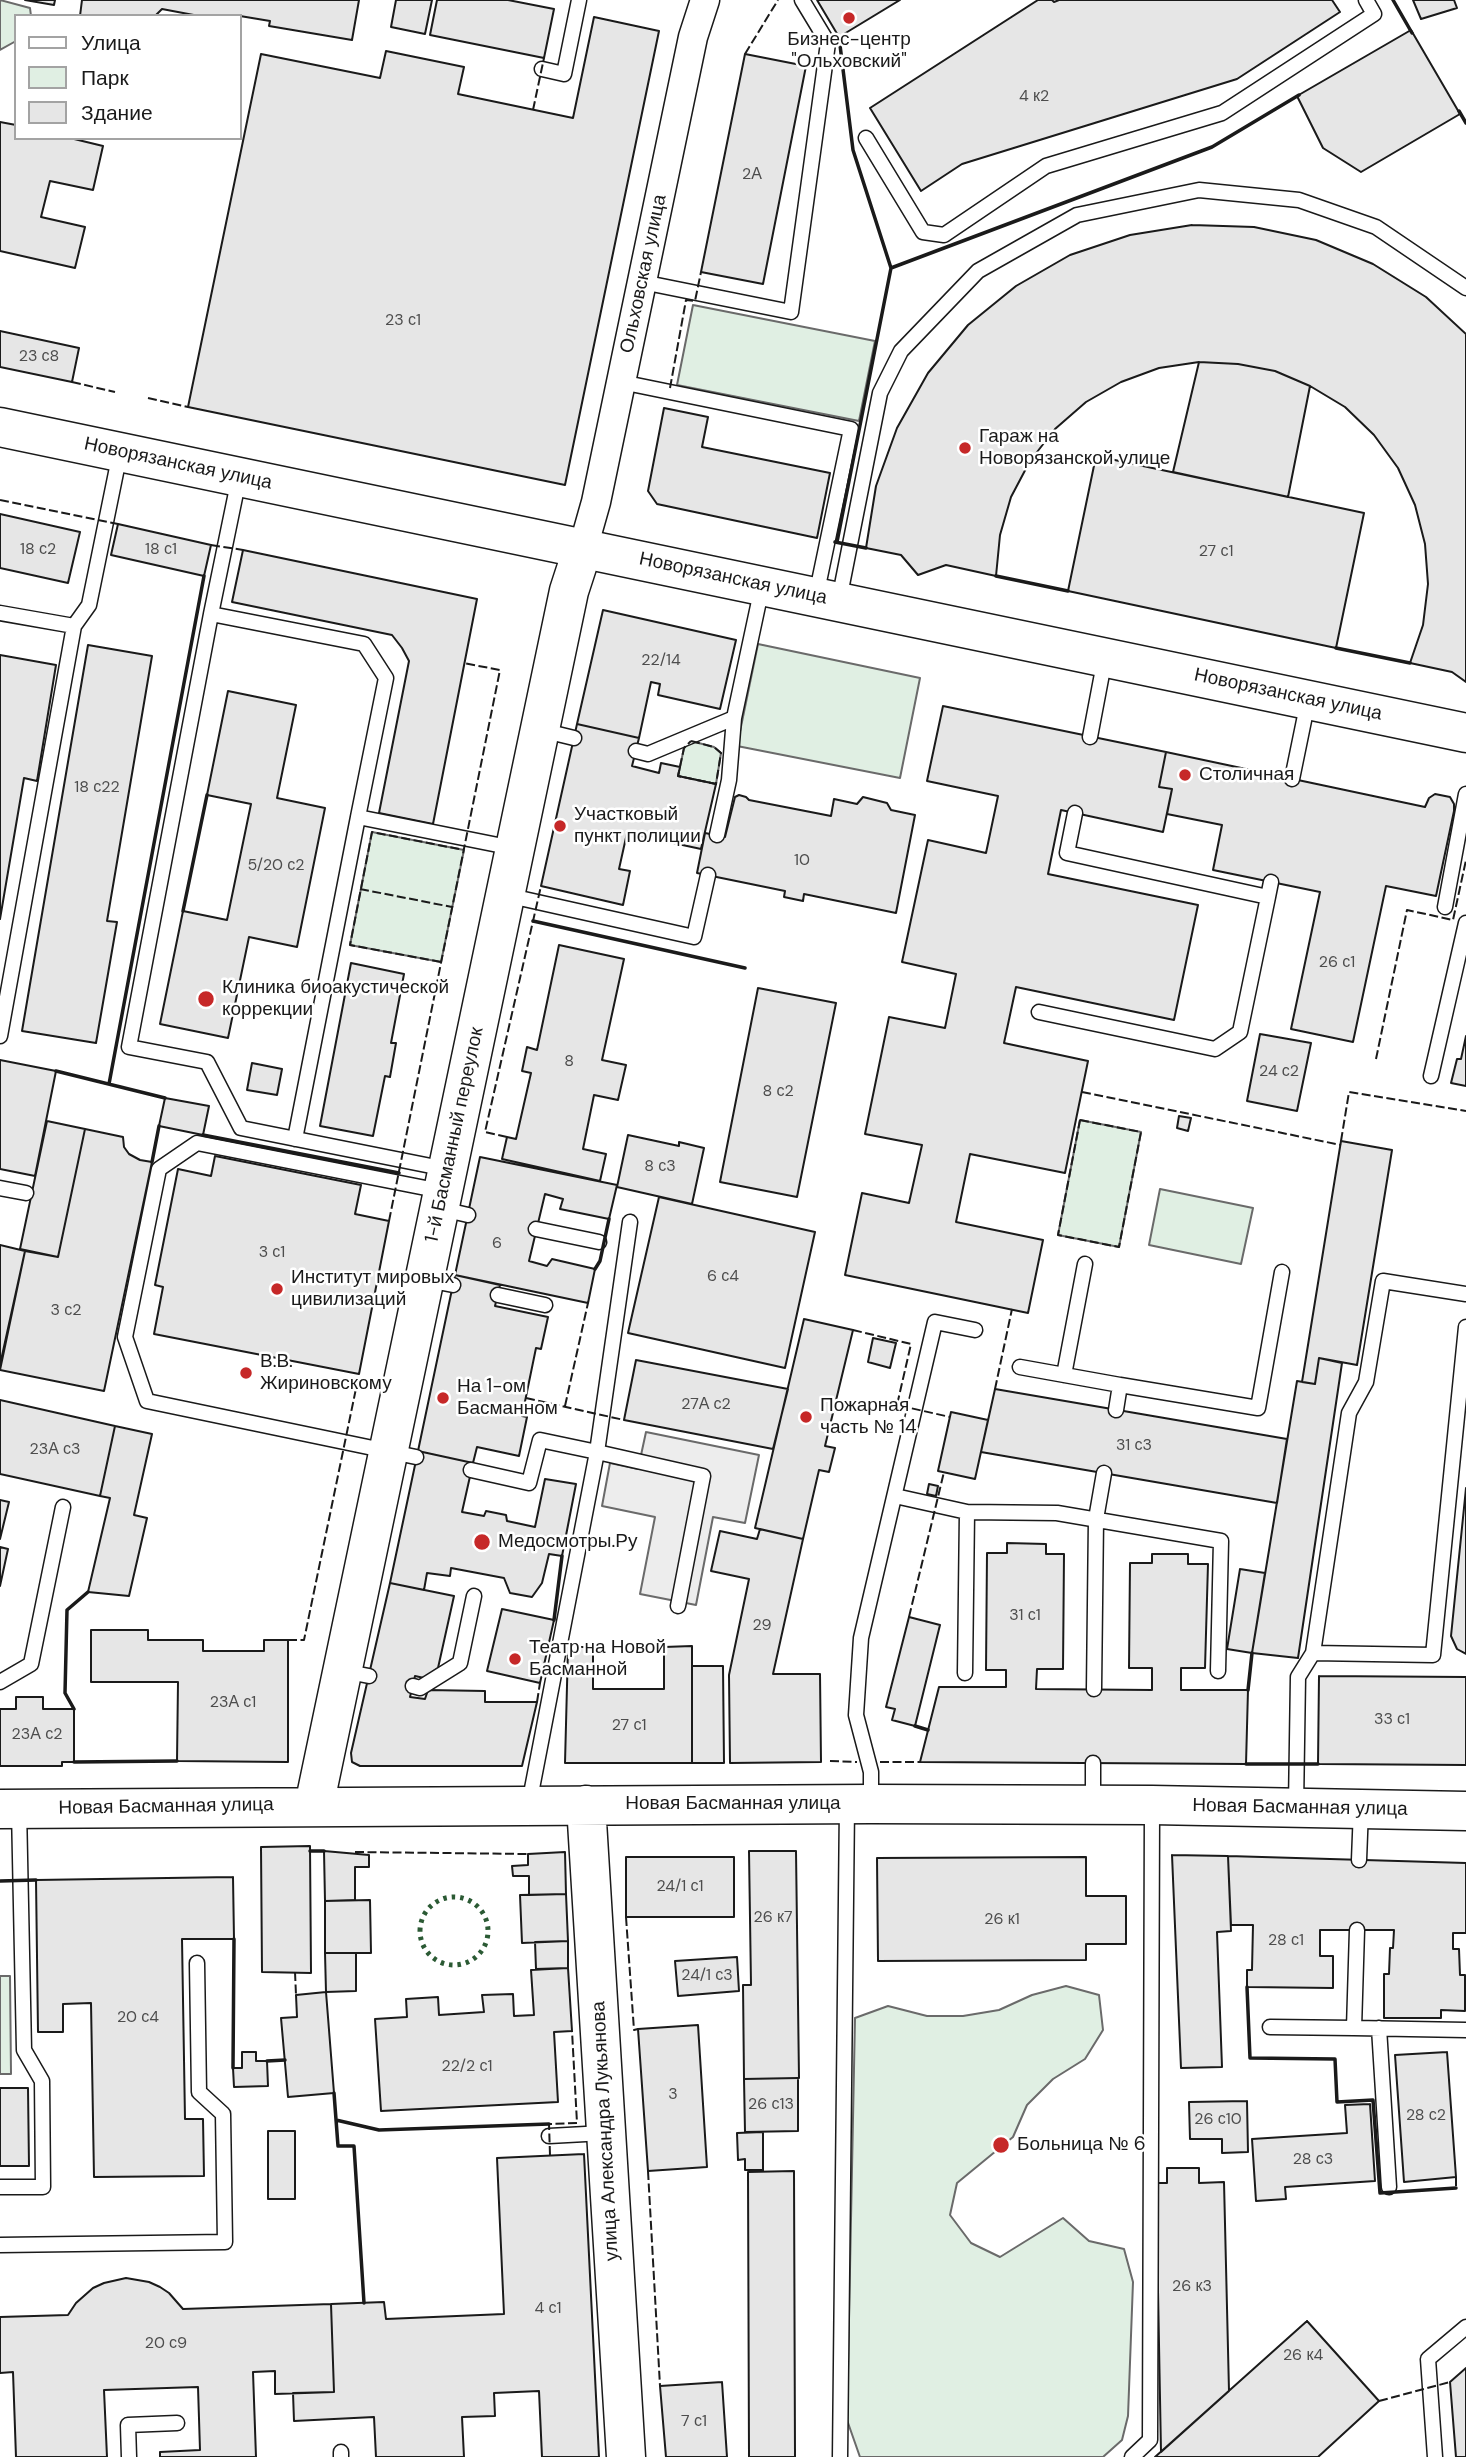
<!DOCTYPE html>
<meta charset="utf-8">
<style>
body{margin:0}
#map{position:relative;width:1466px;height:2457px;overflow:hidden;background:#fff;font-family:"DM Sans",sans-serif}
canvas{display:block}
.legend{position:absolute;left:14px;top:14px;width:228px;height:126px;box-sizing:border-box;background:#fff;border:2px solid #a3a3a3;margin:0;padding:9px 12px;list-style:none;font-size:21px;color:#1a1a1a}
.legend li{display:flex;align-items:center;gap:14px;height:35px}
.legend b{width:35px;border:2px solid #a3a3a3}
</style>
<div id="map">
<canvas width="1466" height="2457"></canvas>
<ul class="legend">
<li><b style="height:9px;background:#fff"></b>Улица</li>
<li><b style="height:19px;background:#e0efe3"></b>Парк</li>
<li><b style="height:19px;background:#e6e6e6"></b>Здание</li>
</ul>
</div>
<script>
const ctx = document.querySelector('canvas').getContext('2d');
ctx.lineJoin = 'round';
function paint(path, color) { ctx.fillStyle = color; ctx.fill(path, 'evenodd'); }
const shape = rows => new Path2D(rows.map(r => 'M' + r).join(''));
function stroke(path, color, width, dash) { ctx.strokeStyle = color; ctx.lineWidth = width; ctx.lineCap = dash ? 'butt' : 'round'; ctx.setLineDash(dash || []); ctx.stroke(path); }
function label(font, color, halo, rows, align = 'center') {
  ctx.font = font + ' "DM Sans",sans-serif'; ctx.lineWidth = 5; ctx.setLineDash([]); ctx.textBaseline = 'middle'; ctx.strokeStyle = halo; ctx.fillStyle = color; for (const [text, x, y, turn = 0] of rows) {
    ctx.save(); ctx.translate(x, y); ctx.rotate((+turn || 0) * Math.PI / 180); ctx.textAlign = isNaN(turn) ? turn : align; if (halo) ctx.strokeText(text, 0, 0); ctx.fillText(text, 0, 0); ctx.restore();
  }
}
const green = shape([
 [0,0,30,8,31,16,16,16,16,41,0,50,0,0],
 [693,305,875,341,859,421,677,385,693,305],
 [758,644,920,678,900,778,737,746,758,644],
 [691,741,714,747,721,753,716,784,678,776,684,748,691,741],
 [372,832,464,850,441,962,350,945,372,832],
 [1080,1120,1141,1132,1119,1247,1058,1235,1080,1120],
 [1160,1189,1253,1208,1241,1264,1149,1245,1160,1189],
 [0,1976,10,1976,11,2074,0,2074,0,1976],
 [1066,1986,1099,1995,1103,2030,1085,2059,1053,2079,1027,2105,1013,2137,957,2183,950,2215,971,2243,1000,2257,1063,2218,1089,2241,1124,2249,1133,2282,1128,2416,1122,2440,1103,2457,860,2457,847,2420,855,2018,888,2006,927,2016,963,2016,999,2010,1032,1995,1066,1986]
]);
const parking = shape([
 [646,1432,759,1455,745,1523,713,1517,696,1605,640,1594,655,1517,602,1506,610,1463,638,1469,646,1432]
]);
const building = shape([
 [25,0,55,0,54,5,25,0],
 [82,0,359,0,352,40,269,26,270,21,240,16,199,16,162,9,155,16,80,16,82,0],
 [396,0,432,0,425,34,391,27,396,0],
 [437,0,508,0,554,9,544,58,430,35,437,0],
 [817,0,900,0,839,37,817,0],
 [1038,0,1052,0,1054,2,1059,0,1332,0,1340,12,1237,79,962,164,921,191,870,108,1038,0],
 [1413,0,1454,0,1457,8,1421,19,1413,0],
 [594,17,659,31,565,485,188,407,261,54,380,78,386,51,464,67,458,94,573,118,594,17],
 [1411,30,1460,114,1361,172,1323,148,1297,96,1411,30],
 [745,54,806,66,763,284,701,272,745,54],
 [0,122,16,125,16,138,70,138,103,146,93,190,50,181,41,217,85,227,75,268,0,251,0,122],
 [1192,225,1254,227,1316,240,1373,264,1426,297,1466,334,1466,682,1452,672,1410,663,1423,625,1428,584,1425,544,1415,505,1398,468,1374,435,1345,407,1310,386,1275,371,1238,364,1199,362,1159,368,1121,382,1086,402,1055,429,1030,461,1011,497,1000,535,996,576,946,565,918,575,901,555,866,548,876,486,897,428,928,373,968,325,1016,286,1070,255,1130,235,1192,225],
 [0,331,79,348,72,382,0,367,0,331],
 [1199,362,1238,364,1275,371,1310,386,1288,497,1173,472,1199,362],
 [664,408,708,417,702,447,830,473,817,538,657,504,648,491,664,408],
 [1096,456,1364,513,1336,648,1068,591,1096,456],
 [0,514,80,532,68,583,0,568,0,514],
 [118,524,211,545,204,576,111,555,118,524],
 [243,550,477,599,433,824,379,813,409,661,402,648,392,635,232,602,243,550],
 [603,610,736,640,720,709,658,695,660,684,651,682,639,738,577,724,603,610],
 [88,645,152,656,107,921,117,922,96,1043,22,1031,88,645],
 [0,655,56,665,37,781,24,778,0,919,0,655],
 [228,691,296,705,277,798,325,808,297,947,249,937,228,1038,160,1024,183,911,227,920,251,804,207,795,228,691],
 [943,706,1166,752,1159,787,1172,789,1163,832,1061,810,1048,874,1198,905,1174,1020,1016,987,1004,1043,1088,1061,1065,1173,970,1154,956,1222,1043,1240,1028,1313,845,1275,862,1193,909,1203,922,1145,865,1134,889,1017,945,1028,956,974,902,962,928,840,986,853,998,796,927,781,943,706],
 [577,724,639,738,632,766,659,773,661,763,680,767,678,776,716,784,701,849,627,833,619,869,630,871,623,905,541,886,577,724],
 [1166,752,1425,807,1429,798,1435,794,1450,797,1454,804,1454,811,1436,896,1386,886,1353,1042,1291,1029,1320,892,1213,870,1222,825,1167,814,1172,789,1159,787,1166,752],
 [739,795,746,797,749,800,831,816,834,799,857,804,863,797,887,803,891,810,915,815,896,913,804,894,803,901,784,897,785,891,697,873,705,833,725,837,735,797,739,795],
 [559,945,624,959,602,1060,626,1065,618,1100,594,1095,583,1149,606,1154,600,1181,502,1159,507,1137,516,1139,531,1073,522,1071,527,1047,537,1050,559,945],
 [351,963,404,974,391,1043,396,1043,390,1077,385,1076,373,1136,320,1126,351,963],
 [758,988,836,1003,797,1197,720,1182,758,988],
 [1260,1034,1311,1043,1297,1111,1247,1101,1260,1034],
 [1466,1036,1466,1086,1451,1083,1457,1059,1461,1059,1466,1036],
 [0,1060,56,1071,35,1176,0,1169,0,1060],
 [252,1063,282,1069,277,1095,247,1090,252,1063],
 [165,1098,209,1106,203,1135,159,1126,165,1098],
 [1179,1116,1191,1118,1188,1131,1177,1128,1179,1116],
 [47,1121,85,1129,58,1257,20,1249,47,1121],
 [85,1129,123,1137,124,1147,129,1154,140,1160,152,1162,104,1391,0,1370,25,1251,58,1257,85,1129],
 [628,1135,679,1146,679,1142,704,1148,692,1204,617,1187,628,1135],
 [1341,1141,1392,1150,1357,1365,1319,1358,1315,1384,1302,1382,1341,1141],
 [215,1156,361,1185,355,1214,389,1221,359,1374,154,1334,163,1287,155,1285,178,1169,211,1176,215,1156],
 [480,1157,617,1185,609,1219,560,1209,563,1199,545,1194,529,1261,547,1266,552,1259,595,1269,588,1303,455,1275,480,1157],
 [659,1197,815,1232,785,1368,628,1333,659,1197],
 [0,1245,25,1251,0,1365,0,1245],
 [455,1275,500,1285,495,1306,548,1317,541,1349,536,1348,522,1416,527,1417,519,1456,477,1447,473,1463,418,1451,455,1275],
 [804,1319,853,1330,825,1446,835,1448,829,1472,819,1470,803,1539,755,1528,804,1319],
 [873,1338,896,1343,890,1368,868,1362,873,1338],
 [1319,1358,1342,1363,1298,1658,1252,1653,1297,1381,1315,1384,1319,1358],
 [636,1360,788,1389,773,1449,624,1420,636,1360],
 [995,1389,1287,1439,1277,1503,981,1452,995,1389],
 [0,1400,115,1426,100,1496,0,1474,0,1400],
 [951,1412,988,1420,975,1479,938,1471,951,1412],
 [115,1426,152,1434,134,1515,147,1518,129,1596,88,1592,110,1498,100,1496,115,1426],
 [418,1451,473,1463,462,1512,484,1516,486,1511,506,1515,507,1521,535,1527,545,1479,576,1484,562,1556,549,1554,542,1583,532,1597,510,1593,504,1578,451,1568,450,1576,427,1573,424,1590,390,1583,418,1451],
 [929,1484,938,1486,936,1496,927,1494,929,1484],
 [1466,1488,1466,1654,1457,1649,1451,1636,1466,1488],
 [0,1500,9,1502,0,1539,0,1500],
 [760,1529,803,1539,773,1674,820,1674,821,1762,730,1763,729,1675,749,1579,711,1571,720,1531,757,1539,760,1529],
 [1007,1543,1046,1544,1046,1554,1064,1554,1063,1669,1037,1669,1036,1689,1152,1690,1152,1668,1129,1668,1130,1563,1152,1563,1152,1554,1188,1554,1188,1564,1208,1564,1205,1668,1181,1668,1181,1690,1248,1690,1246,1764,920,1762,939,1687,1006,1687,1006,1670,986,1670,987,1553,1007,1553,1007,1543],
 [0,1547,8,1549,0,1586,0,1547],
 [1240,1569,1265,1573,1252,1653,1227,1649,1240,1569],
 [390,1583,454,1596,438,1668,424,1678,415,1676,410,1697,425,1699,428,1690,485,1691,485,1702,537,1702,522,1766,360,1766,352,1762,351,1753,390,1583],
 [502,1609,554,1620,540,1683,487,1671,502,1609],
 [909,1617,940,1625,915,1726,892,1720,895,1709,886,1707,909,1617],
 [91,1630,148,1630,148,1640,203,1640,203,1651,264,1651,264,1640,288,1640,288,1762,177,1761,178,1682,91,1682,91,1630],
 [692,1646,692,1763,565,1763,568,1647,593,1647,593,1689,664,1689,664,1647,692,1646],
 [692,1666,723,1666,724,1763,692,1763,692,1666],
 [1319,1676,1466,1677,1466,1765,1318,1764,1319,1676],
 [16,1697,43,1697,43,1709,74,1709,74,1762,62,1762,62,1766,0,1766,0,1709,16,1709,16,1697],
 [310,1846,311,1973,262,1972,261,1847,310,1846],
 [324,1851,369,1855,369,1867,355,1867,355,1900,325,1901,324,1851],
 [749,1851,796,1851,799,2078,744,2079,743,1985,751,1985,749,1851],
 [565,1852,566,1894,529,1895,529,1876,513,1876,512,1866,528,1865,528,1854,565,1852],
 [1172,1855,1228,1856,1231,1931,1217,1932,1222,2067,1181,2068,1172,1855],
 [1228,1856,1466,1863,1466,1933,1453,1933,1453,1949,1459,1949,1460,1975,1465,1975,1465,2011,1441,2010,1441,2018,1384,2018,1384,1974,1389,1974,1390,1948,1393,1948,1394,1930,1320,1930,1320,1956,1333,1956,1333,1988,1247,1987,1247,1970,1252,1970,1253,1925,1231,1925,1228,1856],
 [626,1857,734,1857,734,1917,626,1917,626,1857],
 [1086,1857,1086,1896,1126,1896,1126,1944,1086,1944,1086,1960,878,1961,877,1858,1086,1857],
 [233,1877,234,1939,182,1939,185,2119,203,2119,204,2176,94,2177,91,2003,63,2004,63,2032,38,2032,36,1880,233,1877],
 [566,1894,568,1941,522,1943,520,1895,566,1894],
 [370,1900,371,1953,325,1953,325,1901,370,1900],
 [568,1941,568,1968,536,1969,535,1942,568,1941],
 [325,1953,356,1953,356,1991,326,1992,325,1953],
 [737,1957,739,1991,678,1996,675,1961,737,1957],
 [568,1968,572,2031,554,2032,558,2102,381,2111,375,2019,407,2017,406,1999,438,1997,439,2015,484,2012,482,1995,513,1994,514,2016,534,2015,531,1970,568,1968],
 [326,1992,334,2093,288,2097,281,2018,297,2017,296,1995,326,1992],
 [698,2025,707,2167,648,2171,638,2029,698,2025],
 [242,2052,256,2052,256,2061,267,2061,268,2086,234,2087,233,2068,242,2068,242,2052],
 [1447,2052,1456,2177,1404,2182,1395,2055,1447,2052],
 [798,2078,798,2131,745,2132,744,2079,798,2078],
 [0,2088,28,2088,29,2166,0,2166,0,2088],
 [1247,2101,1248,2152,1222,2153,1222,2139,1190,2139,1189,2102,1247,2101],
 [1370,2104,1375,2181,1285,2187,1286,2199,1256,2201,1252,2139,1347,2133,1345,2105,1370,2104],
 [268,2131,295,2131,295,2199,268,2199,268,2131],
 [763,2132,763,2170,745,2170,745,2159,738,2160,737,2133,763,2132],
 [584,2154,599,2457,542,2457,539,2391,494,2393,495,2416,462,2417,464,2457,376,2457,374,2417,294,2421,293,2393,334,2392,331,2304,384,2302,386,2319,504,2314,497,2158,584,2154],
 [1167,2168,1199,2168,1199,2183,1224,2182,1229,2391,1161,2452,1156,2183,1167,2183,1167,2168],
 [794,2171,795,2457,749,2457,748,2172,794,2171],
 [126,2278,149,2282,160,2287,169,2293,183,2309,331,2304,334,2392,275,2394,275,2371,253,2372,256,2457,160,2457,160,2452,200,2450,198,2387,104,2390,107,2457,16,2457,13,2372,0,2373,0,2317,68,2315,76,2303,93,2288,104,2283,126,2278],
 [1307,2321,1379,2401,1318,2457,1155,2457,1307,2321],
 [1466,2368,1466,2457,1456,2457,1450,2382,1466,2368],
 [722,2382,727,2457,666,2457,660,2386,722,2382]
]);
const lane = shape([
 [542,69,564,74,579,0],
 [866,138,923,232,944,235,1046,166,1222,113,1374,14,1366,0],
 [642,282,791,312,828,43,802,0],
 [621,382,851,429,816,596],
 [239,478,211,614,364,644,386,678,358,817,513,848],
 [839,600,880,393,901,351,978,271,1077,215,1199,190,1299,200,1376,227,1466,288],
 [0,613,74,626],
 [211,614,129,1047,207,1062,241,1128,446,1169],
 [541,730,574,738],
 [1090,737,1105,658],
 [636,751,648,754,734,718,762,587],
 [1292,779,1308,701],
 [1075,813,1067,853,1268,897,1271,882],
 [717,835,729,780,734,718],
 [506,895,694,937,708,875],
 [1445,907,1466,794],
 [1039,1012,1215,1049,1240,1032,1268,897],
 [0,1036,74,626,89,605,120,453],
 [1431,1076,1466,923],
 [295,1139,358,817],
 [0,1188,26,1193],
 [442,1209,468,1215],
 [536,1229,599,1242],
 [427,1280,453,1285],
 [498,1295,545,1305],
 [1020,1367,1120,1385],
 [1064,1375,1085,1264],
 [1116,1410,1120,1385,1258,1408,1282,1272],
 [416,1457,147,1401,125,1337,159,1169,197,1143,441,1191],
 [471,1470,529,1483,540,1440,597,1452,630,1222],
 [895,1496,967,1512],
 [1313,1653,1433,1655,1466,1327],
 [343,1671,369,1676],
 [965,1673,967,1512,1057,1513,1221,1541,1218,1671],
 [0,1682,31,1664,63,1507],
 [413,1686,420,1688,460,1663,474,1596],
 [1094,1689,1096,1519,1104,1473],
 [871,1803,871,1772,856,1715,861,1638,935,1322,975,1330],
 [1093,1803,1093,1763],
 [529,1804,597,1452,703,1476,678,1606],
 [1296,1806,1298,1677,1313,1653,1349,1413,1366,1382,1383,1281,1466,1294],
 [1359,1860,1361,1809],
 [1270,2027,1354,2028,1357,1930],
 [1354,2028,1466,2030],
 [1379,2028,1389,2187],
 [549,2136,604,2133],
 [0,2187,43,2187,42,2081,24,2050,19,1809],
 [0,2245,225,2242,223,2114,199,2092,197,1963],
 [341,2452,341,2457],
 [129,2457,128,2425,177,2423],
 [840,2457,847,1805],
 [1132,2457,1150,2440,1152,1808],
 [1435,2457,1428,2359,1466,2327]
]);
const street = shape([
 [583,548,596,502,693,37,705,0]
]);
const secondary = shape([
 [0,427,1466,733],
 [586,1805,626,2457],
 [314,1806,569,591,583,548],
 [0,1809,871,1804,1152,1805,1466,1811]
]);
const hedge = shape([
 '420 1931a34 34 0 1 1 68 0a34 34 0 1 1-68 0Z'
]);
const fence = shape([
 [745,54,778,0],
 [533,110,544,58],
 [72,382,115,392],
 [670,388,686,300,695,301,701,272],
 [148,398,188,407],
 [0,500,118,524],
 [211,545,243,550],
 [691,741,714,747,721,753,716,784,678,776,684,748,691,741],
 [360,889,452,907],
 [441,962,350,945,372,832,464,850],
 [1376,1059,1407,910,1453,920,1466,860],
 [1082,1092,1341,1145],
 [1080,1120,1141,1132,1119,1247,1058,1235,1080,1120],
 [507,1137,485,1132,541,886],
 [1341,1141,1349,1092,1466,1111],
 [389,1221,500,670,463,663],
 [853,1330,911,1344,897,1405,950,1417],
 [995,1389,1012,1309],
 [526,1398,624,1420],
 [565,1406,588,1303],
 [909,1617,944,1472],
 [288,1640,304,1640,359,1374],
 [537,1702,540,1683],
 [830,1761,857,1762],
 [880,1762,920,1762],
 [355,1852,528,1854],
 [626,1917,634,2030,638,2029],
 [295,1972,296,1995],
 [550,2155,549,2124,577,2123,572,2031],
 [648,2171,660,2386],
 [1456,2177,1456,2188],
 [1379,2401,1450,2382]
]);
const wall = shape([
 [1393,0,1412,33],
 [1459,111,1466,123],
 [891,268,1212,147,1299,95],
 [835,542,866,548],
 [837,542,891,268,853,150,839,37],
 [996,576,1068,591],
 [1336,648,1410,663],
 [183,911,207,795],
 [533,921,745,968],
 [56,1071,165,1098],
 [109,1084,204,576],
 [203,1135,399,1173],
 [152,1162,159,1126],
 [595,1269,600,1261,609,1219],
 [554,1620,562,1556],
 [1248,1690,1252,1653],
 [74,1709,65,1693,67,1610,88,1592],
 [915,1726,928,1730],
 [74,1762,177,1761],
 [1246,1764,1318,1764],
 [310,1851,324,1851],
 [0,1881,36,1880],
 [1247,1987,1250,2058,1335,2059,1337,2102,1373,2100,1380,2193,1456,2188],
 [267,2061,285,2060],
 [233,2068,234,1939],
 [334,2093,338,2146,354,2146,364,2303],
 [336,2120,379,2130,549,2124]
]);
const markers = [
 [849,18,7,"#c62828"],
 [965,448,7,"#c62828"],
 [1185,775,7,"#c62828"],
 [560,826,7,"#c62828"],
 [206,999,9,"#c62828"],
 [277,1289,7,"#c62828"],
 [246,1373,7,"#c62828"],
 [443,1398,7,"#c62828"],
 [806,1417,7,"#c62828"],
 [482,1542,9,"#c62828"],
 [515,1659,7,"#c62828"],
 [1001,2145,9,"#c62828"]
];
const numberNames = [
 ["4 к2",1034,97],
 ["2А",752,175],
 ["23 с1",403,321],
 ["23 с8",39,357],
 ["18 с2",38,550],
 ["18 с1",161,550],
 ["27 с1",1216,552],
 ["22/14",661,661],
 ["18 с22",97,788],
 ["10",802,861],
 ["5/20 с2",276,866],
 ["26 с1",1337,963],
 ["8",569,1062],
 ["24 с2",1279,1072],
 ["8 с2",778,1092],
 ["8 с3",660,1167],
 ["6",497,1244],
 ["3 с1",272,1253],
 ["6 с4",723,1277],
 ["3 с2",66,1311],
 ["27А с2",706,1405],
 ["31 с3",1134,1446],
 ["23А с3",55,1450],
 ["31 с1",1025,1616],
 ["29",762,1626],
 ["23А с1",233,1703],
 ["33 с1",1392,1720],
 ["27 с1",629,1726],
 ["23А с2",37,1735],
 ["24/1 с1",680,1887],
 ["26 к7",773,1918],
 ["26 к1",1002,1920],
 ["28 с1",1286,1941],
 ["24/1 с3",707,1976],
 ["20 с4",138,2018],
 ["22/2 с1",467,2067],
 ["3",673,2095],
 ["26 с13",771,2105],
 ["28 с2",1426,2116],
 ["26 с10",1218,2120],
 ["28 с3",1313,2160],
 ["26 к3",1192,2287],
 ["4 с1",548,2309],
 ["20 с9",166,2344],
 ["26 к4",1303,2356],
 ["7 с1",694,2422]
];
const poiNames = [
 ["Бизнес-центр",849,40,"center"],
 ["\"Ольховский\"",849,62,"center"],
 ["Гараж на",979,437],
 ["Новорязанской улице",979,459],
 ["Столичная",1199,775],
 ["Участковый",574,815],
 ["пункт полиции",574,837],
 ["Клиника биоакустической",222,988],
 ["коррекции",222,1010],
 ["Институт мировых",291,1278],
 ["цивилизаций",291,1300],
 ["В.В.",260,1362],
 ["Жириновскому",260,1384],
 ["На 1-ом",457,1387],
 ["Басманном",457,1409],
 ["Пожарная",820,1406],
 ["часть № 14",820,1428],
 ["Медосмотры.Ру",498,1542],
 ["Театр на Новой",529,1648],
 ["Басманной",529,1670],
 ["Больница № 6",1017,2145]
];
const streetNames = [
 ["Ольховская улица",644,274,-78],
 ["Новорязанская улица",178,464,12],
 ["Новорязанская улица",733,579,12],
 ["Новорязанская улица",1288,695,12],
 ["1-й Басманный переулок",455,1135,-78],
 ["Новая Басманная улица",733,1804],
 ["Новая Басманная улица",166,1807,-1],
 ["Новая Басманная улица",1300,1808,1],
 ["улица Александра Лукьянова",606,2131,-93]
];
paint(green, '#e0efe3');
stroke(green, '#6a6a6a', 2);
paint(parking, '#ededed');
stroke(parking, '#6a6a6a', 2);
paint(building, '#e6e6e6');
stroke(building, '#1a1a1a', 2);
stroke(lane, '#1a1a1a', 17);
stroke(street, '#1a1a1a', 31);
stroke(secondary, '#1a1a1a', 41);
stroke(lane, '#fff', 14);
stroke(street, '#fff', 28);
stroke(secondary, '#fff', 38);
stroke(hedge, '#2b5a34', 5, [3.5, 5]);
stroke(fence, '#1a1a1a', 2, [9, 3.5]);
stroke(wall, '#1a1a1a', 3.5);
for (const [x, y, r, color] of markers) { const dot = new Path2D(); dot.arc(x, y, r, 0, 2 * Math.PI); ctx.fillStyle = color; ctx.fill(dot); stroke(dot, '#fff', 2.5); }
label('16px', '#4d4d4d', null, numberNames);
label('19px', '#1a1a1a', '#fff', poiNames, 'left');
label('19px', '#1a1a1a', '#fff', streetNames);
</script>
